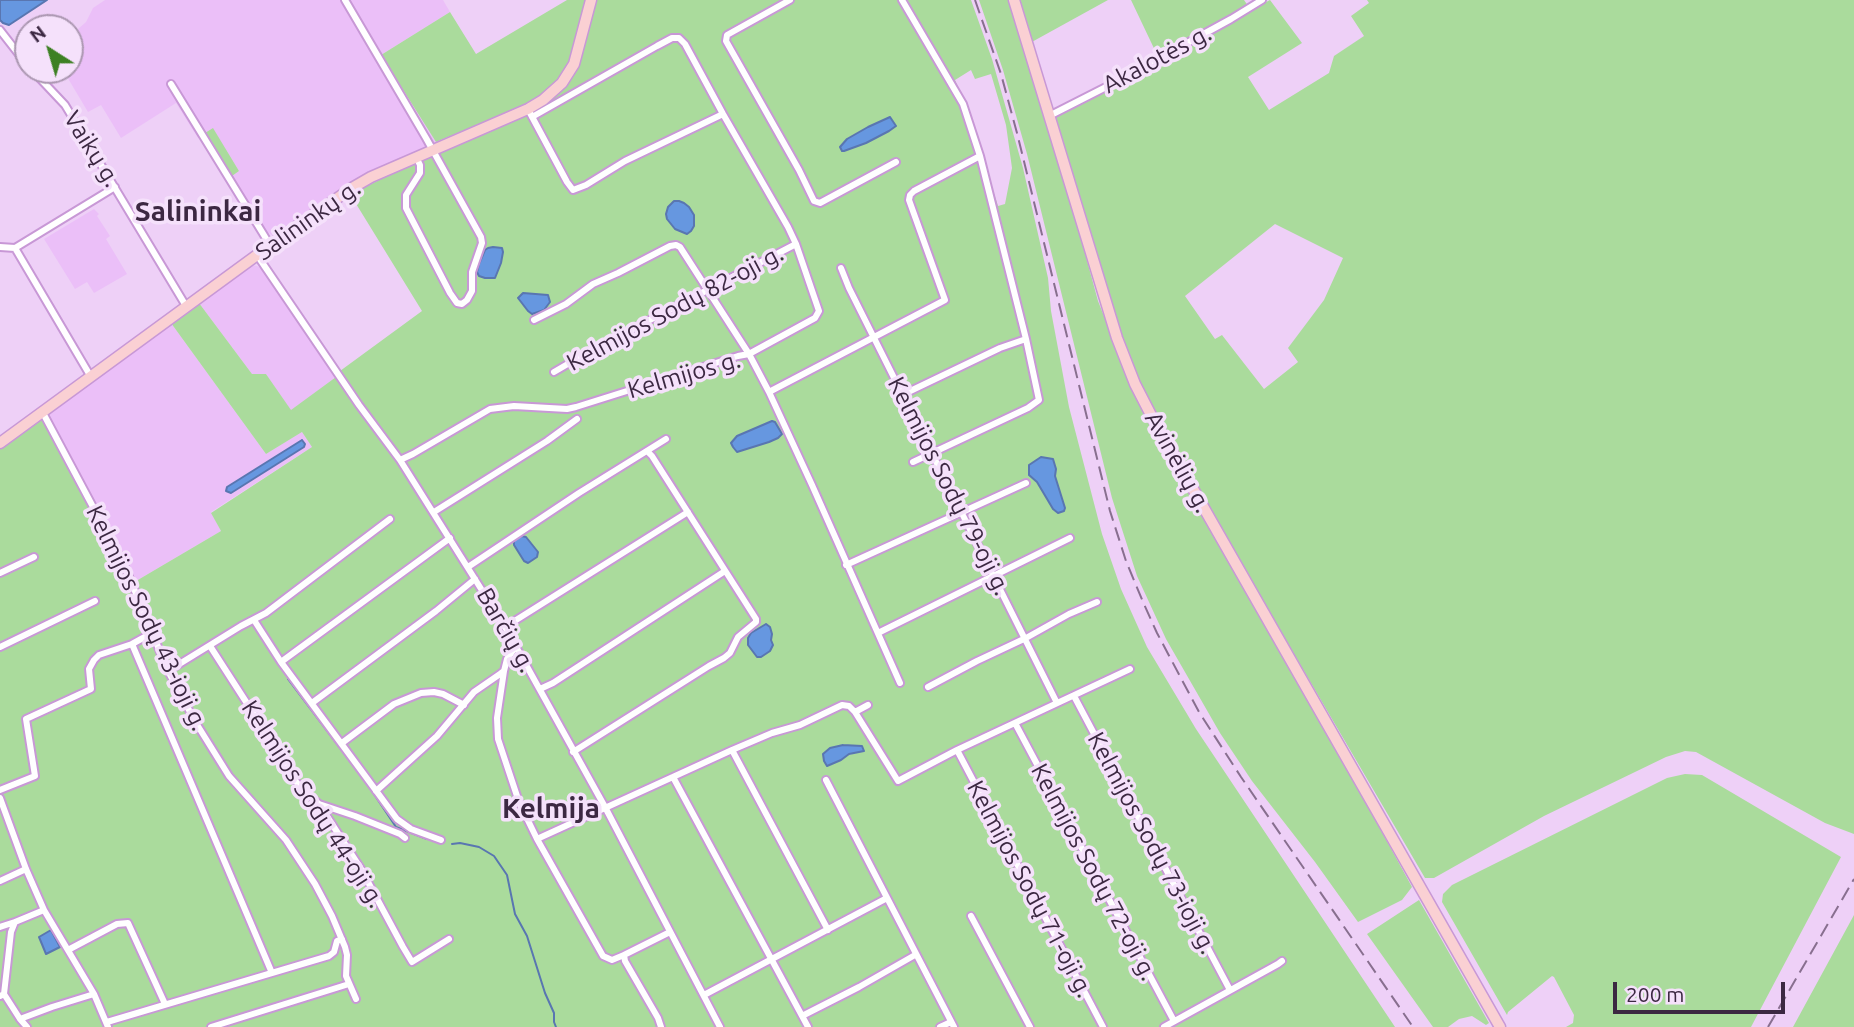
<!DOCTYPE html>
<meta charset="utf-8">
<style>
body{margin:0}
#map{position:relative;width:1854px;height:1027px;overflow:hidden;background:#eed0f7;font-family:Ubuntu,sans-serif}
canvas{display:block}
.north{position:absolute;left:14px;top:14px;width:70px;height:70px;box-sizing:border-box;background:#f5e1fb;border:2px solid #ab97b1;border-radius:50%;rotate:323deg;font-size:19px;font-weight:700;line-height:28px;text-align:center;color:#3c2842}
.north::after{content:'';display:block;margin:auto;width:24px;height:32px;background:#3d8023;clip-path:polygon(50% 0,100% 100%,50% 72%,0 100%)}
.scale{position:absolute;left:1613px;top:982px;width:172px;height:32px;box-sizing:border-box;border:4px solid #3c2842;border-top:0;padding-left:9px;font-size:21px;line-height:24px;white-space:nowrap;color:#3c2842;-webkit-text-stroke:5px #f5e1fb;paint-order:stroke}
</style>
<div id="map">
<canvas width="1854" height="1027"></canvas>
<div class="north">N</div>
<div class="scale">200 m</div>
</div>
<script>
const ctx = document.querySelector('canvas').getContext('2d');
ctx.lineJoin = 'round';
function paint(path, color) { ctx.fillStyle = color; ctx.fill(path, 'evenodd'); }
const shape = rows => new Path2D(rows.map(r => 'M' + r).join(''));
function stroke(path, color, width, dash) { ctx.strokeStyle = color; ctx.lineWidth = width; ctx.lineCap = dash ? 'butt' : 'round'; ctx.setLineDash(dash || []); ctx.stroke(path); }
function label(font, color, halo, rows, align = 'center') {
  ctx.font = font + ' Ubuntu,sans-serif'; ctx.lineWidth = 7; ctx.setLineDash([]); ctx.textBaseline = 'middle'; ctx.strokeStyle = halo; ctx.fillStyle = color; for (const [text, x, y, turn = 0] of rows) {
    ctx.save(); ctx.translate(x, y); ctx.rotate((+turn || 0) * Math.PI / 180); ctx.textAlign = isNaN(turn) ? turn : align; if (halo) ctx.strokeText(text, 0, 0); ctx.fillText(text, 0, 0); ctx.restore();
  }
}
const built = shape([
 [105,0,443,0,450,12,381,55,436,142,359,178,276,235,272,235,267,232,232,176,239,171,213,129,198,138,176,103,121,138,101,105,88,112,63,70,70,70,70,36,86,22,93,8],
 [94,209,99,214,97,216,110,236,106,239,127,274,94,293,87,282,75,289,44,239],
 [252,265,257,266,265,270,336,377,291,411,266,374,252,374,199,303],
 [171,323,266,454,302,432,312,447,211,512,221,531,131,584,42,419]
]);
const green = shape([
 [567,0,587,0,571,59,556,83,535,100,525,105,436,142,381,55,450,12,476,54],
 [596,0,971,0,992,59,1023,168,1048,278,1051,311,1069,407,1102,534,1121,589,1147,647,1196,729,1395,1027,0,1027,0,448,42,419,131,584,221,531,211,513,312,447,302,432,266,454,171,323,199,303,252,374,266,374,291,410,336,377,338,379,340,371,422,311,350,194,550,98,577,65,582,54],
 [971,70,975,79,991,74,1006,125,1012,168,1005,204,998,206,967,109,955,80],
 [843,745,854,745,864,751,824,761,823,754,830,748],
 [979,0,1010,0,1076,220,1098,301,1130,381,1334,744,1412,887,1402,900,1358,922,1315,862,1252,781,1220,733,1166,639,1137,576,1112,498,1027,154,1003,70],
 [1017,0,1108,0,1030,43],
 [1131,0,1244,0,1251,10,1270,0,1302,43,1248,77,1269,110,1329,73,1334,56,1364,36,1351,16,1369,3,1367,0,1854,0,1854,834,1825,823,1696,752,1685,751,1666,757,1544,816,1434,878,1425,878,1177,454,1147,398,1119,332,1053,117,1160,61],
 [1275,224,1343,258,1324,300,1288,348,1298,362,1264,389,1222,335,1215,339,1185,296],
 [213,128,239,171,232,176,205,133],
 [1685,774,1702,775,1841,857,1751,1027,1566,1027,1573,1023,1574,1015,1554,977,1552,976,1508,1012,1507,1015,1442,902,1443,894,1452,885,1667,778],
 [1419,900,1489,1023,1486,1025,1472,1016,1459,1019,1448,1027,1433,1027,1367,934],
 [1854,915,1854,1027,1793,1027]
]);
const water = shape([
 [0,0,47,0,9,25,3,23,0,20,0,0],
 [890,117,896,126,889,131,866,143,844,151,842,151,840,147,847,139,868,127,890,117],
 [674,201,679,201,684,203,689,207,694,215,694,226,691,231,687,234,675,229,667,219,666,214,668,207,674,201],
 [493,247,502,248,503,252,501,263,495,278,485,278,479,276,477,272,479,264,485,250,488,248,493,247],
 [523,293,548,295,550,302,544,310,532,314,528,311,518,298,523,293],
 [772,421,775,422,782,434,778,438,769,442,737,452,733,447,731,443,737,436,772,421],
 [302,440,305,444,304,447,231,493,226,491,227,487,302,440],
 [1041,457,1053,459,1056,469,1055,476,1065,508,1064,511,1058,513,1053,509,1037,482,1029,475,1029,465,1041,457],
 [521,536,526,537,538,552,537,557,528,563,524,561,514,545,514,540,521,536],
 [766,624,770,627,772,634,771,640,773,645,770,651,761,657,757,657,748,645,748,638,751,633,766,624],
 [843,745,862,746,864,751,849,754,841,760,827,766,824,761,823,754,830,748,843,745],
 [51,930,60,947,46,954,39,937,51,930]
]);
const stream = shape([
 [288,679,368,785,396,827,427,839],
 [452,844,460,843,479,847,494,856,507,875,515,914,527,936,545,993,554,1013,554,1022,556,1027]
]);
const minor = shape([
 [345,0,426,138,481,237,482,243,472,272,472,291,467,300,462,304,457,303,450,293,406,208,406,195,420,173,420,165,416,157],
 [790,0,727,35,726,41,799,170,814,201,820,203,896,162],
 [0,30,28,66],
 [32,70,65,105,186,306],
 [171,84,270,245],
 [530,113,567,182,573,190,586,185,625,161,723,114],
 [1049,116,1110,85,1140,66,1158,59,1231,19,1262,0],
 [532,117,657,46,672,38,679,38,685,44,723,114,788,227,796,244,819,311,815,318,749,354,680,247,676,245,670,246,618,273,593,284,566,304,534,320],
 [0,247,15,248,91,377],
 [15,248,115,187],
 [257,255,359,405,400,460,505,627,605,807,720,1027],
 [841,268,849,288,1057,703],
 [554,372,590,351,796,244],
 [769,392,945,300,909,200,910,195,914,191,980,156,963,104,902,0],
 [904,394,1000,348,1026,339],
 [43,413,125,567,168,671,196,723,229,776,286,840,315,884,332,916,345,947,347,955,346,976,356,999],
 [400,460,413,454,490,409,514,406,567,409,576,407,738,356,749,354,769,392,812,485,900,683],
 [913,462,1028,408,1039,400,1026,339,980,156],
 [434,512,547,441,577,419],
 [846,565,1026,483],
 [468,567,579,493,666,439],
 [0,573,34,557],
 [254,620,281,662,397,819,411,829,441,840],
 [505,627,688,512],
 [152,633,132,644,272,973],
 [878,633,1070,538],
 [210,646,281,756,290,774,302,789,319,804,361,869,403,947,412,962,449,939],
 [0,647,95,601],
 [281,662,450,538],
 [168,671,241,626,266,613,390,519],
 [504,671,497,718,498,739,519,802,537,839],
 [928,687,977,661,1026,638,1069,614,1097,602],
 [540,689,553,683,725,571],
 [1074,696,1230,990],
 [312,703,436,611,475,579],
 [855,712,868,705],
 [1015,723,1174,1021],
 [342,743,394,704,421,693,434,692,443,694,464,705],
 [732,750,828,930],
 [957,750,1103,1027],
 [573,752,709,666,724,658,730,653,738,637,756,622,756,619,652,456,647,451],
 [673,777,808,1027],
 [826,780,954,1027],
 [0,790,35,776,26,719,91,689,89,669,94,660,99,655,132,644],
 [376,791,437,736,474,692,500,674,504,671,507,659,516,646],
 [0,798,26,869,44,910,94,994,108,1027],
 [319,804,355,816,400,834,405,838],
 [0,881,26,869],
 [971,916,1030,1027],
 [0,927,15,922],
 [68,950,117,924,128,923,165,1004],
 [624,955,670,932],
 [4,994,20,1019],
 [704,995,887,898],
 [0,996,4,994,11,932,15,922,44,910],
 [802,1016,859,987,915,955],
 [107,1022,329,956,334,952,337,941,342,939],
 [27,1027,20,1019,52,1007,94,994],
 [211,1027,349,984],
 [661,1027,658,1018,625,961,624,955,612,960,603,956,537,839,732,750,772,733,800,725,842,705,849,706,855,712,898,781,957,750,1130,669],
 [940,1027,951,1022],
 [1164,1027,1278,964,1282,961]
]);
const secondary = shape([
 [1014,0,1117,338,1135,384,1152,417,1500,1027],
 [0,443,294,228,352,188,371,177,528,109,543,100,562,83,574,64,591,0]
]);
const rail = shape([
 [975,0,1001,74,1017,133,1110,511,1126,561,1143,602,1157,633,1199,712,1241,777,1413,1027],
 [1768,1027,1854,879]
]);
const streetNames = [
 ["Akalotės g.",1157,59,-28],
 ["Vaikų g.",92,149,58],
 ["Salininkų g.",308,220,-35],
 ["Kelmijos Sodų 82-oji g.",675,308,-28],
 ["Kelmijos g.",684,375,-16],
 ["Avinėlių g.",1178,462,61],
 ["Kelmijos Sodų 79-oji g.",949,486,63],
 ["Kelmijos Sodų 43-ioji g.",147,618,64],
 ["Barčių g.",506,630,60],
 ["Kelmijos Sodų 44-oji g.",313,804,57],
 ["Kelmijos Sodų 73-ioji g.",1152,843,62],
 ["Kelmijos Sodų 72-oji g.",1094,872,62],
 ["Kelmijos Sodų 71-oji g.",1030,889,62]
];
const quarterNames = [
 ["Salininkai",198,212],
 ["Kelmija",551,809]
];
paint(built, '#ebbff8');
paint(green, '#aadb9c');
paint(water, '#6697e0');
stroke(water, '#5976b1', 2);
stroke(stream, '#5976b1', 2);
stroke(minor, '#c898d6', 10);
stroke(secondary, '#c898d6', 13);
stroke(minor, '#fff', 6);
stroke(secondary, '#fad0d3', 10);
stroke(rail, '#886f8f', 2, [14, 7]);
label('24px', '#3c2842', '#f5e1fb', streetNames);
label('bold 28px', '#3c2842', '#f5e1fb', quarterNames);
</script>
